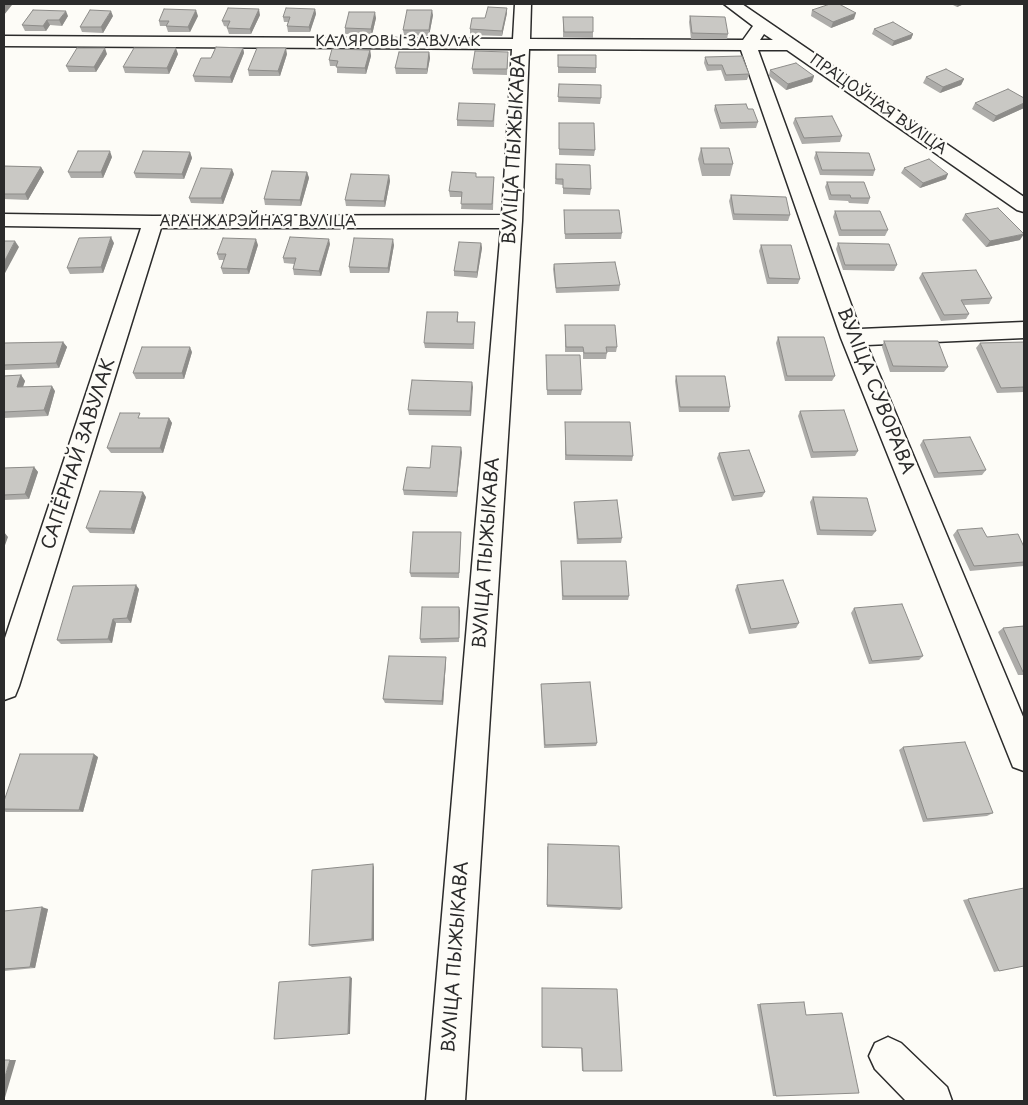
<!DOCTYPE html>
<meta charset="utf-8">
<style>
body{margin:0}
#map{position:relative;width:1028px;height:1105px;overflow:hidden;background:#fdfcf7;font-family:"Playpen Sans",sans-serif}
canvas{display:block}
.frame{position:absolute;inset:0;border:5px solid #2b2b2b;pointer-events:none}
</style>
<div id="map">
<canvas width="1028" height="1105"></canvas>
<div class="frame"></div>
</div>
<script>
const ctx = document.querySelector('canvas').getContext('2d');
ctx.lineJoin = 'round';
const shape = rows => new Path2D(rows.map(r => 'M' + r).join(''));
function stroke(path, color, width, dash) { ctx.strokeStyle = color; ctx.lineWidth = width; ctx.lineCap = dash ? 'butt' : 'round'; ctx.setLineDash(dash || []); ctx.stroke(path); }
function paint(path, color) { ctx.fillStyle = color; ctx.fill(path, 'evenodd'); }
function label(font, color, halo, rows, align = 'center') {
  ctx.font = font + ' "Playpen Sans",sans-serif'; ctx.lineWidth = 5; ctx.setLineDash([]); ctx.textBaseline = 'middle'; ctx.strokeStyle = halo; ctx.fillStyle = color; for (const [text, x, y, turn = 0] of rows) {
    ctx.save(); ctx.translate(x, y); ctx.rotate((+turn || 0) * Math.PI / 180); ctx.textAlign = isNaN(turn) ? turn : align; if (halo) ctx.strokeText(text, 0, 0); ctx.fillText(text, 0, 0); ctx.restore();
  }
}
const minor = shape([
 [515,4,531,4,530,39,743,40,753,26,724,4,742,4,1024,197,1024,212,1017,210,787,50,758,50,860,329,1024,322,1024,338,867,345,1024,719,1024,771,1013,767,841,338,741,50,529,49,522,221,465,1101,426,1101,501,228,161,228,19,686,15,696,4,700,4,641,141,228,4,226,4,214,153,216,502,215,512,49,4,46,4,36,513,39,515,4],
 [764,34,773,40,760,40,764,34],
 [888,1037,901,1043,947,1087,952,1101,906,1101,875,1069,869,1056,875,1043,888,1037]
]);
const wall = shape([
 [951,4,964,4,957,7],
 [315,9,316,14,310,32,288,32,287,26,288,22,284,22,283,17],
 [33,10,68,16,62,26,50,25,46,31,25,31,22,25],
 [812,10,854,19,831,28,811,16],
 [507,13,502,36,470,35,470,29,485,18],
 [260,15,251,34,229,34,227,28,228,27,224,26,222,21],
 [433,15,429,36,404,35,403,30],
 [113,16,103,33,82,32,80,27],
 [198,16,190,32,168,32,166,26,160,26,159,21],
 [690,16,728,34,727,39,691,39,689,22],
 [563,17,593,32,593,38,563,37],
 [376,18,372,35,345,34,345,28],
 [874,29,913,34,911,39,892,46,872,34],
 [243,48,244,53,232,83,195,82,193,76,211,58],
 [370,50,371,56,366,74,337,73,337,66,330,66,329,60],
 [429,52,430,58,427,74,396,74,395,68],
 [107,54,96,72,69,72,66,66],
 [178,54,169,74,125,73,123,67],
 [287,54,280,76,249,76,248,70],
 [558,55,596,68,596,73,558,73],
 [508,57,507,75,473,74,472,69],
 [705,57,749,74,747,80,725,81,721,70,707,71,704,63],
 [770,70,814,76,812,82,786,90,769,76],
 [926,77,964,79,961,85,940,93,923,83],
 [559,84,601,98,600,104,558,102],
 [1024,98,1024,108,993,122,972,109,975,103],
 [495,104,494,127,457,126,457,120],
 [715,105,748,109,758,122,756,128,720,129,714,110],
 [795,118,842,136,840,142,802,144,793,123],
 [559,123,595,150,594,156,559,155],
 [701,148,733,164,730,176,702,176,698,159],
 [190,152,192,158,184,179,136,178,134,173],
 [816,152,875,170,873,176,820,175,814,158],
 [112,157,103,178,71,178,68,172],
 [556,164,591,189,590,195,563,194,563,185,555,184],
 [4,166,41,167,44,172,28,200,4,199],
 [904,168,946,179,920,188,901,173],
 [307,172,309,178,301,206,265,205,264,199],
 [234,174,223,204,191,203,189,198],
 [389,175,390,181,385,207,346,206,345,200],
 [476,177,494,177,493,210,461,209,462,197,450,197,449,191],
 [827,182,870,198,868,204,849,203,848,201,829,200,825,187],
 [731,195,790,215,788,221,733,220,729,201],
 [564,210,622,233,621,239,565,239],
 [835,211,888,230,885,236,839,236,833,217],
 [965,214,1020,240,986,247,962,220],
 [114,243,103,273,70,274,67,268],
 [481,243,482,248,477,278,454,276,454,271],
 [838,243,897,265,894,271,843,270,836,249],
 [330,244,321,276,294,275,293,269,294,264,284,263,283,258],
 [258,245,249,274,223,274,221,268,224,260,219,260,217,254],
 [394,245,389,273,350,273,349,267],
 [761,245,800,279,798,284,767,284,759,251],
 [554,264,620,285,619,291,556,293,553,269],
 [922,273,992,298,989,304,964,305,969,314,966,319,941,321,919,278],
 [458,312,458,322,475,322,474,349,425,348,424,343],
 [565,325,617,347,616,352,607,352,606,359,583,359,583,352,565,352],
 [778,337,835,376,832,381,785,381,776,343],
 [884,341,948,367,944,372,890,372,882,347],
 [63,342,67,347,59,368,4,370,4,343],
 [1024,342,1024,392,997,393,976,348,980,343],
 [192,352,184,379,136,379,133,373],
 [546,360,582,390,581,395,547,395],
 [21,375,25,381,23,387,55,391,48,416,4,418,4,376],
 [676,376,730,407,729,412,679,412,675,381],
 [472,382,471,416,409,415,408,410],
 [800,411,858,451,855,456,811,458,798,416],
 [142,418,169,418,172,423,163,453,111,453,107,448],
 [565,422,633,456,632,461,565,460],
 [923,440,986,470,982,475,934,478,920,445],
 [462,452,457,497,404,495,403,490,430,468],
 [719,453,765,492,762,497,732,501,717,458],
 [34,467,38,472,29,499,4,500,4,468],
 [146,497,134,534,90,533,86,528],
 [813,497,876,531,872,536,817,535,810,502],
 [574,502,622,538,621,543,577,544,574,506],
 [957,530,1024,547,1024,566,970,571,953,535],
 [461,537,459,578,411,577,410,573],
 [561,561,629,596,628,600,562,600],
 [737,585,799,623,796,628,749,634,735,590],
 [139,589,131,623,116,623,112,643,61,644,57,640],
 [459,607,459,642,421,643,420,639],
 [854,608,923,656,919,660,869,664,851,613],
 [1024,626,1024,675,1018,675,998,632,1003,628],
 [446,657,446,661,443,705,385,703,383,699],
 [541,684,597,743,596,746,544,748],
 [903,747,993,813,987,816,923,822,899,750],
 [98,757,83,812,6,812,4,811,4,801],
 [547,846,622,908,620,910,547,907],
 [374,867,374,941,312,947,309,945],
 [968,899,1024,966,994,972,963,900],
 [48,909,35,968,4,971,4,911],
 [542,988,622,1071,582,1071,581,1048,542,1048],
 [757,1004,760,1004,806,1015,776,1096,773,1096]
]);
const shadedWall = shape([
 [6,4,12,4,12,5,4,15,4,6],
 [958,4,964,4,957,7],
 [507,8,507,13,502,36,502,31],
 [259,9,260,15,251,34,250,29],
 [315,9,316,14,310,32,309,27],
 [196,10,198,16,190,32,188,27],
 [432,10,433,15,429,36,429,30],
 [66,11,68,16,62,26,59,20],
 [111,11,113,16,103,33,101,27],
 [375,12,376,18,372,35,371,29],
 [856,13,854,19,831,28,833,22],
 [47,20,50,25,46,31,43,26],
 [913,34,911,39,892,46,894,41],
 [105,48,107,54,96,72,94,67],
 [176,48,178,54,169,74,167,68],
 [243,48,244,53,232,83,230,77],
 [286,48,287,54,280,76,278,71],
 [370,50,371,56,366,74,365,68],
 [429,52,430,58,427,74,427,69],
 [814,76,812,82,786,90,788,84],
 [964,79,961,85,940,93,943,87],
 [1024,103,1024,108,993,122,996,116],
 [110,151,112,157,103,178,101,172],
 [190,152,192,158,184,179,182,174],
 [41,167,44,172,28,200,25,194],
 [232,169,234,174,223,204,221,198],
 [307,172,309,178,301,206,300,200],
 [948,174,946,179,920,188,923,183],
 [389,175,390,181,385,207,384,201],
 [1024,234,1020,240,986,247,990,241],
 [111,237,114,243,103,273,101,267],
 [256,239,258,245,249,274,247,269],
 [329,239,330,244,321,276,319,271],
 [393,239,394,245,389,273,388,268],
 [15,241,19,247,4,275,4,262],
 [481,243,482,248,477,278,477,272],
 [63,342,67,347,59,368,56,363],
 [190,347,192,352,184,379,182,373],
 [21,375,25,381,21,392,17,387],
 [472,382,473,387,471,416,470,411],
 [52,386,55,391,48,416,44,410],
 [169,418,172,423,163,453,160,448],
 [461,447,462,452,457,497,457,492],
 [34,467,38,472,29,499,25,494],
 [143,492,146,497,134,534,131,529],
 [4,532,8,537,4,548],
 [136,585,139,589,131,623,127,618],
 [459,607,460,611,459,642],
 [113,619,116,623,112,643,108,639],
 [446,657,446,661,443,705,442,701],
 [94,754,98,757,83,812,79,810],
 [373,864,374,867,374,941,372,939],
 [42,907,48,909,35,968,30,967],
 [350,977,352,978,350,1034,348,1034],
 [10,1060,16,1060,4,1101,4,1080]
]);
const building = shape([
 [830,4,839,4,856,13,833,22,812,10,830,4],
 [488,7,507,8,502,31,470,29,472,18,485,18,488,7],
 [228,8,259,9,250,29,227,28,230,21,222,21,228,8],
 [286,8,315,9,309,27,287,26,290,17,283,17,286,8],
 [164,9,196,10,188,27,166,26,169,21,159,21,164,9],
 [33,10,66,11,59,20,47,20,43,26,22,25,33,10],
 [90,10,111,11,101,27,80,27,90,10],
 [407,10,432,10,429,30,403,30,407,10],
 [349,12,375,12,371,29,345,28,349,12],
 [690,16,725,17,728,34,692,33,690,16],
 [563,17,593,17,593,32,564,32,563,17],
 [893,22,913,34,894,41,874,29,893,22],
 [216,47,243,48,230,77,193,76,201,58,211,58,216,47],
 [77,48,105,48,94,67,66,66,77,48],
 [134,48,176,48,167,68,123,67,134,48],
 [257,48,286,48,278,71,248,70,257,48],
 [332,49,370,50,365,68,336,67,338,61,329,60,332,49],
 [475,51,508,52,507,69,472,69,475,51],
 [399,52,429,52,427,69,395,68,399,52],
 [558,55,596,55,596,68,558,67,558,55],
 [742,56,749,74,726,75,722,65,708,65,705,57,742,56],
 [796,63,814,76,788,84,770,70,796,63],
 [946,69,964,79,943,87,926,77,946,69],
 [559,84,601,85,601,98,558,97,559,84],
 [1008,89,1024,98,1024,103,996,116,975,103,1008,89],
 [459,103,495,104,493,121,457,120,459,103],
 [746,104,748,109,753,109,758,122,721,123,715,105,746,104],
 [832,116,842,136,804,138,795,118,832,116],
 [559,123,594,123,595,150,559,149,559,123],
 [701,148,729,148,733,164,704,164,701,148],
 [78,151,110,151,101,172,68,172,78,151],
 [143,151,190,152,182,174,134,173,143,151],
 [816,152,869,153,875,170,822,170,816,152],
 [929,159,948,174,923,183,904,168,929,159],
 [556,164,590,165,591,189,563,188,563,179,556,179,556,164],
 [4,166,41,167,25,194,4,194,4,166],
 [201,168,232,169,221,198,189,198,201,168],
 [272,171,307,172,300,200,264,199,272,171],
 [452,172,476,173,476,177,494,177,492,204,461,204,462,192,449,191,452,172],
 [351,174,389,175,384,201,345,200,351,174],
 [827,182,864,182,870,198,851,198,850,195,831,195,827,182],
 [731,195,786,197,790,215,734,214,731,195],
 [998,208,1024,234,990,241,965,214,998,208],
 [564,210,619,210,622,233,565,234,564,210],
 [835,211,880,211,888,230,841,230,835,211],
 [111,237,101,267,67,268,79,238,111,237],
 [290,237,329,239,319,271,293,269,296,258,283,258,290,237],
 [223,238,256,239,247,269,221,268,226,254,217,254,223,238],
 [354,238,393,239,388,268,349,267,354,238],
 [4,241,15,241,4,262,4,241],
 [459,242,481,243,477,272,454,271,459,242],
 [838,243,889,244,897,265,845,265,838,243],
 [761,245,791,245,800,279,769,278,761,245],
 [615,262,620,285,556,288,554,264,615,262],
 [976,270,992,298,961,300,969,314,944,315,922,273,976,270],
 [427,312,458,312,457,322,475,322,473,344,424,343,427,312],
 [565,325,615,325,617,347,606,347,607,353,584,353,583,347,566,347,565,325],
 [778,337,824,337,835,376,787,376,778,337],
 [884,341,938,341,948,367,893,366,884,341],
 [63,342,56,363,4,365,4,343,63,342],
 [1024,342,1024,387,1001,388,980,343,1024,342],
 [142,347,190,347,182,373,133,373,142,347],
 [546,355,580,355,582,390,547,390,546,355],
 [21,375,17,387,52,386,44,410,4,412,4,376,21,375],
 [676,376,725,376,730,407,680,407,676,376],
 [412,380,472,382,470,411,408,410,412,380],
 [844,410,858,451,813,452,800,411,844,410],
 [120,413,140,413,138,418,169,418,160,448,107,448,120,413],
 [565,422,630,422,633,456,566,455,565,422],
 [970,437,986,470,938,473,923,440,970,437],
 [432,446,461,447,457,492,403,490,407,467,430,468,432,446],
 [749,450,765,492,734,496,719,453,749,450],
 [34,467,25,494,4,495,4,468,34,467],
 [100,491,143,492,131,529,86,528,100,491],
 [813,497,867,498,876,531,820,530,813,497],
 [617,500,622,538,578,539,574,502,617,500],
 [982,528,987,537,1018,534,1024,547,1024,562,974,566,957,530,982,528],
 [413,532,461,532,459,573,410,573,413,532],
 [561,561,626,561,629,596,563,596,561,561],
 [783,580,799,623,751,629,737,585,783,580],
 [136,585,127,618,113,619,108,639,57,640,73,586,136,585],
 [902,604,923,656,872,661,854,608,902,604],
 [422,607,459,607,459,638,420,639,422,607],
 [1024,626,1024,671,1023,672,1003,628,1024,626],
 [389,656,446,657,442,701,383,699,389,656],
 [590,682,597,743,545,745,541,684,590,682],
 [965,742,993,813,927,819,903,747,965,742],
 [20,754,94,754,79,810,4,809,4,801,20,754],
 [548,844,619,846,622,908,547,905,548,844],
 [373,864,372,939,309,945,312,870,373,864],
 [1024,888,1024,966,999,971,968,899,1024,888],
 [42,907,30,967,4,969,4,911,42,907],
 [350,977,348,1034,274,1039,279,982,350,977],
 [542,988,617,989,622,1071,583,1071,582,1048,542,1047,542,988],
 [804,1002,806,1015,842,1013,859,1093,776,1096,760,1004,804,1002],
 [4,1060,10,1060,4,1080,4,1060]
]);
const farStreetnames = [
 ["КАЛЯРОВЫ ЗАВУЛАК",398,42],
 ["ПРАЦОЎНАЯ ВУЛІЦА",878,105,35],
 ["АРАНЖАРЭЙНАЯ ВУЛІЦА",258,222]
];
const streetNames = [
 ["ВУЛІЦА ПЫЖЫКАВА",515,149,-87],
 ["ВУЛІЦА СУВОРАВА",875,391,68],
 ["САПЁРНАЙ ЗАВУЛАК",79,454,-72],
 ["ВУЛІЦА ПЫЖЫКАВА",487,553,-86],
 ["ВУЛІЦА ПЫЖЫКАВА",456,957,-86]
];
stroke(minor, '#2b2b2b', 3);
paint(minor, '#fdfcf7');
paint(wall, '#adaca9');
paint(shadedWall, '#8d8c89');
paint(building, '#c9c8c4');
stroke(building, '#8d8c89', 1);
label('15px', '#2b2b2b', '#fdfcf7', farStreetnames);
label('18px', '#2b2b2b', '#fdfcf7', streetNames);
</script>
